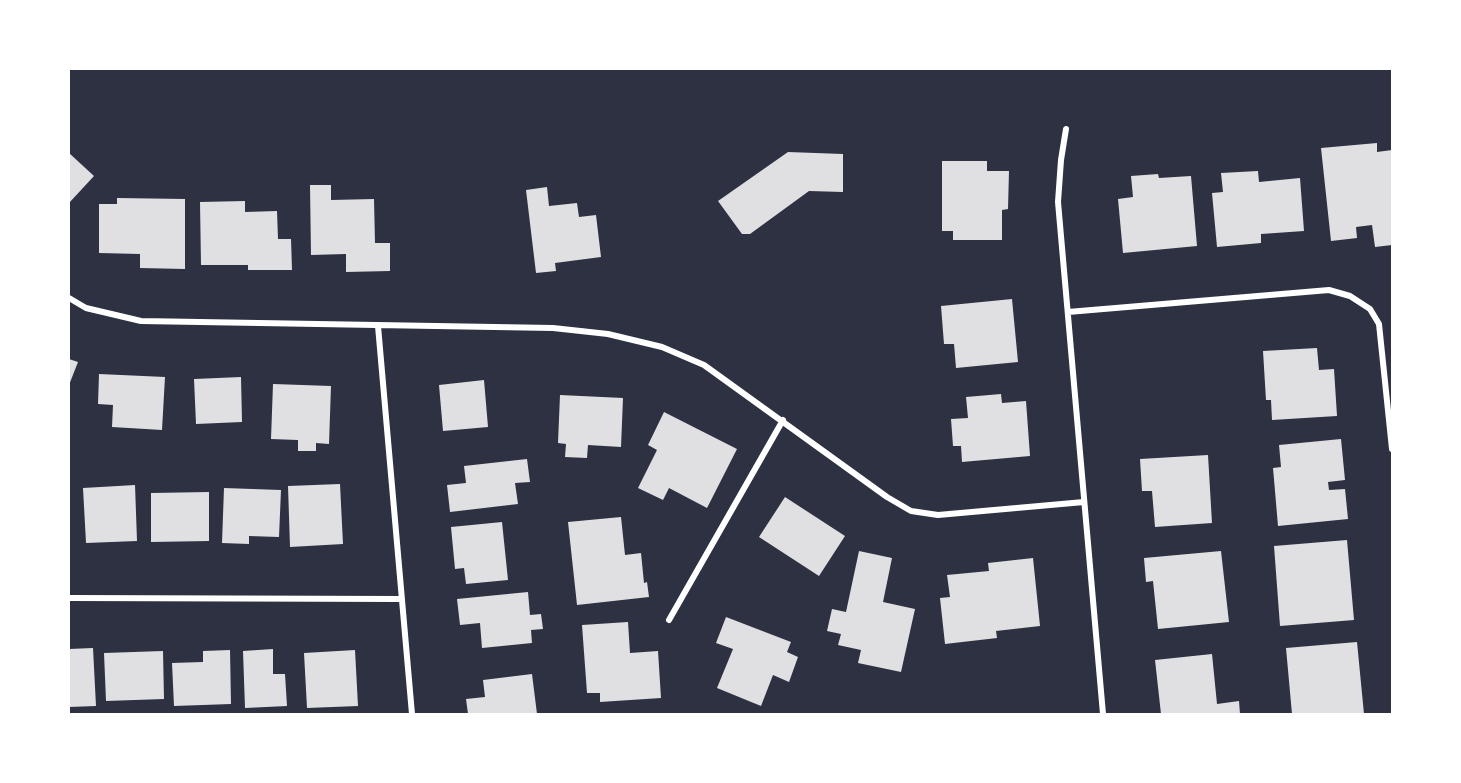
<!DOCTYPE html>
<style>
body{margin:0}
#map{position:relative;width:1461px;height:783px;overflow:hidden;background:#2d3142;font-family:"Golos Text",sans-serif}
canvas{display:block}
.frame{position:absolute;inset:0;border:70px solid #fff;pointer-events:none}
</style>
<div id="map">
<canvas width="1461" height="783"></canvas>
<div class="frame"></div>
</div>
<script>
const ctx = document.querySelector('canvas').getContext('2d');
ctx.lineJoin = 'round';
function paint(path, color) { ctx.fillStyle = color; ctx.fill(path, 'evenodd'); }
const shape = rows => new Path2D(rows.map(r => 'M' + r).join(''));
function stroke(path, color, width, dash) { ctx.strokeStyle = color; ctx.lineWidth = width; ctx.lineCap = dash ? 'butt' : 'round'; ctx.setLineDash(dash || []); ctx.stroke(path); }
const building = shape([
 [1377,143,1377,152,1392,150,1392,245,1375,247,1372,225,1356,227,1357,238,1331,241,1321,148],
 [788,152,843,154,843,192,809,191,750,234,742,234,718,201],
 [69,153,94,176,69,203],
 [942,161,987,161,987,171,1009,171,1008,209,1002,210,1002,240,953,240,953,231,942,231],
 [1258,171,1259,182,1300,178,1304,231,1261,234,1261,243,1217,247,1212,193,1223,192,1221,173],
 [1158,174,1159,178,1191,176,1197,246,1123,253,1118,199,1133,197,1131,176],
 [310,185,331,185,331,200,374,199,375,243,390,243,390,271,346,272,346,254,311,255],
 [547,187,549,206,577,203,579,217,596,215,601,257,555,263,556,271,536,273,526,190],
 [117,198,185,199,185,269,140,268,140,254,99,253,99,204,117,204],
 [245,201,245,212,277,211,278,239,291,239,292,270,248,270,248,265,201,265,200,202],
 [1012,299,1018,362,956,368,954,344,944,344,941,306],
 [1317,348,1319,370,1334,369,1337,416,1272,420,1271,400,1266,400,1263,351],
 [69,359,78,362,69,385],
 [99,374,165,377,162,430,112,427,113,405,98,404],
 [241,377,242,422,196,424,194,379],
 [484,380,488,427,443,431,439,385],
 [273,384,331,386,329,444,316,443,316,451,298,451,298,440,271,439],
 [1001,394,1002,403,1026,401,1030,456,962,462,961,446,953,446,951,419,968,418,966,397],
 [560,395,623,398,621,447,588,445,587,458,565,457,566,444,558,443],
 [664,412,737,449,707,508,669,488,663,500,638,488,657,450,648,445],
 [1341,439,1345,480,1328,482,1329,490,1345,489,1348,519,1278,526,1273,468,1281,467,1279,445],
 [1208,455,1212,523,1155,527,1152,491,1142,491,1140,459],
 [527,459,530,482,515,483,518,504,450,512,447,485,466,483,464,466],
 [340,484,343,544,290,547,288,486],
 [135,485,137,541,86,543,83,488],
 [224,488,281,490,279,537,249,536,249,544,222,543],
 [209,492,209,541,151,542,151,493],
 [785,497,845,536,819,576,759,537],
 [621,517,625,555,641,553,644,583,647,582,649,597,577,605,568,522],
 [502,522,508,580,466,584,464,568,455,569,451,527],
 [1347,540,1354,620,1280,626,1274,546],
 [859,551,892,558,883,602,915,609,901,672,858,663,861,650,838,645,841,634,827,631,832,609,846,612],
 [1221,551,1229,622,1158,629,1153,581,1146,582,1144,558],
 [1033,558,1040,626,996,631,997,638,945,644,940,598,950,597,947,575,989,571,988,563],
 [528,592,530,615,541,614,543,629,531,630,532,643,482,648,480,623,460,625,457,599],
 [726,617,791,642,787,652,798,657,789,682,773,675,761,706,717,688,733,649,716,643],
 [628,622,630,653,658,651,661,698,600,702,600,693,587,693,582,625],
 [1357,642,1364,714,1292,714,1286,648],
 [93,648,96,706,69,707,69,649],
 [273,649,273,674,285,674,287,706,245,708,243,651],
 [230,650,231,704,174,706,172,663,203,662,203,651],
 [355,650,358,706,307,708,304,653],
 [163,651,164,699,106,701,104,653],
 [1212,654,1217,704,1239,701,1240,714,1161,714,1155,660],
 [532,674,537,714,468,714,466,699,485,697,483,680]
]);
const minor = shape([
 [1066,129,1061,160,1058,202,1103,714],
 [69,298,86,308,141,321,553,328,608,334,662,347,704,365,887,497,911,511,938,515,1084,502],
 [1068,312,1329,290,1350,296,1370,309,1379,324,1392,449],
 [378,326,412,714],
 [69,598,402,599],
 [669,620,783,420]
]);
paint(building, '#e0e0e3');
stroke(minor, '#fff', 6);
</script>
